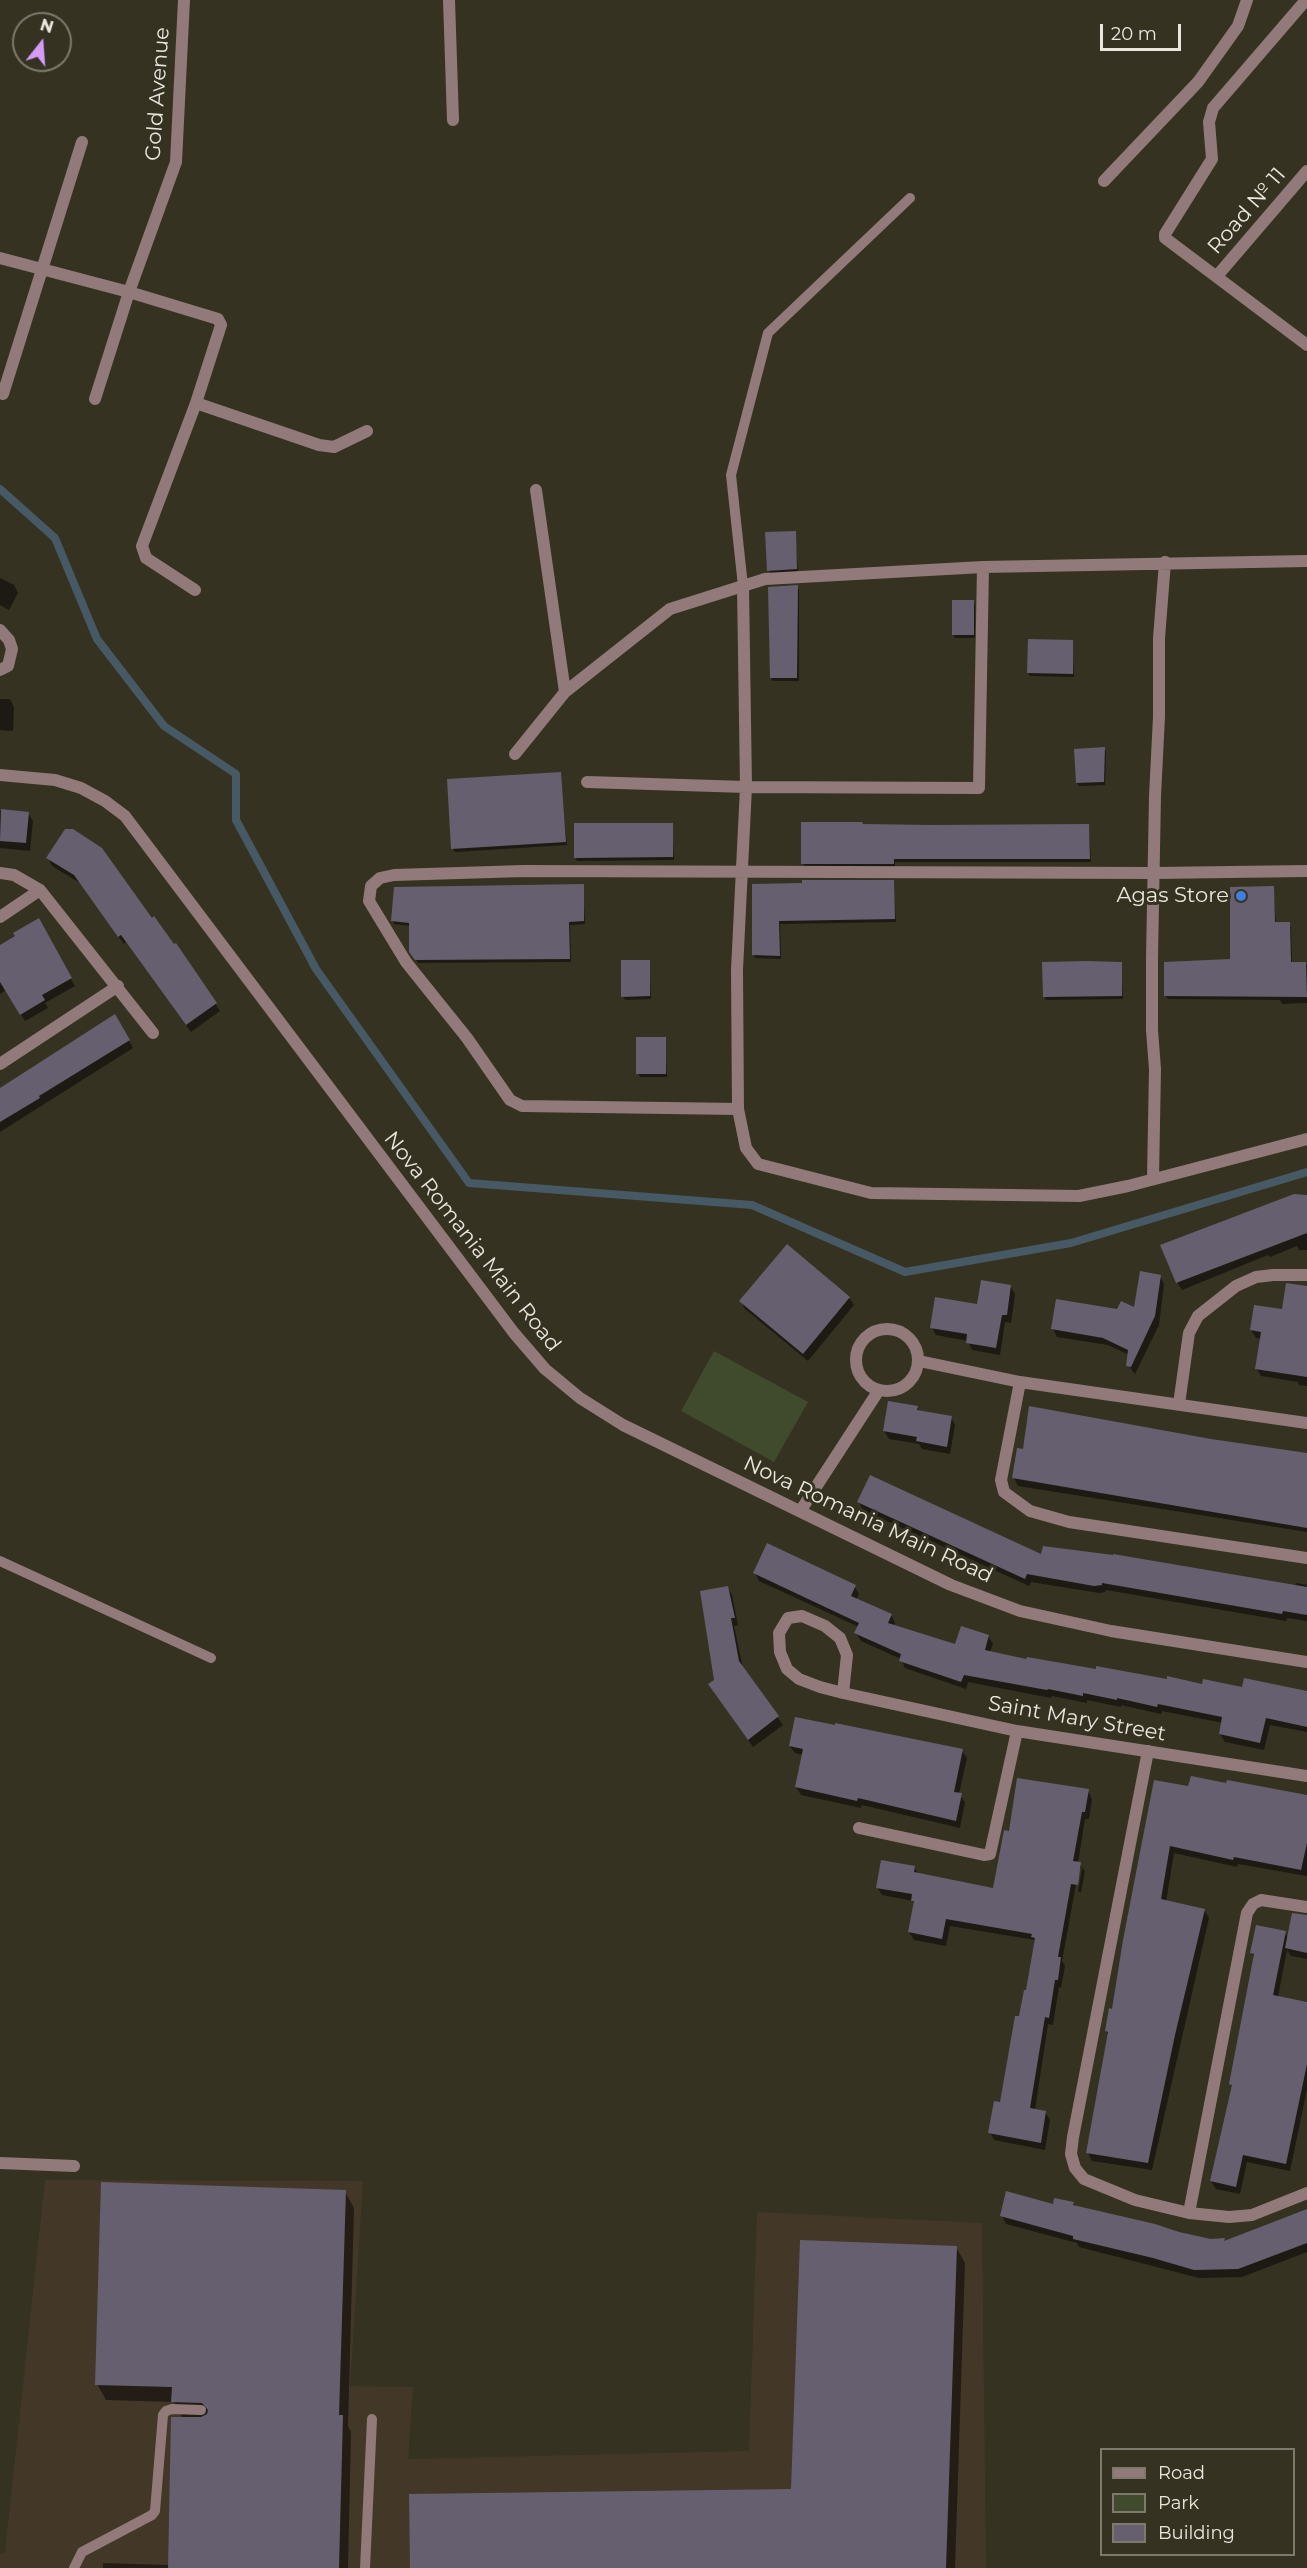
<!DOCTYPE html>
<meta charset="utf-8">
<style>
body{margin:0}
#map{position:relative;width:1307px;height:2568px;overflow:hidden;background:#353222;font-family:Montserrat,sans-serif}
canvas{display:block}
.legend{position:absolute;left:1100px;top:2448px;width:195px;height:108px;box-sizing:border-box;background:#353222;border:2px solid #7d7a6d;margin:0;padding:8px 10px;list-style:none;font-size:18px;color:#e9e7dd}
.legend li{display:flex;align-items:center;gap:12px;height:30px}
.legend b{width:30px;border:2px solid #7d7a6d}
.north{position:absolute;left:12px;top:12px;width:60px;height:60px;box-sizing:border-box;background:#353222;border:2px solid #7d7a6d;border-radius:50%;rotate:17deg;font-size:16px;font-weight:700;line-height:24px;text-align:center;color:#e9e7dd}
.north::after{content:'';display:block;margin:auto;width:21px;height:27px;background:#d69bfa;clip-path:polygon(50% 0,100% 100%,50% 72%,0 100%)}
.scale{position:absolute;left:1100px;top:24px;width:81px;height:27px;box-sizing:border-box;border:3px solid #e9e7dd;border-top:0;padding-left:8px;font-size:18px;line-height:21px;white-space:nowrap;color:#e9e7dd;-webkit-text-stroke:4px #353222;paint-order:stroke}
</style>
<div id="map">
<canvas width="1307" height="2568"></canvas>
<ul class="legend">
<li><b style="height:8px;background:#917a79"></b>Road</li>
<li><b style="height:16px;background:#404a2c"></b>Park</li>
<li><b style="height:16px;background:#665f6f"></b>Building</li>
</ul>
<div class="north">N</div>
<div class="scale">20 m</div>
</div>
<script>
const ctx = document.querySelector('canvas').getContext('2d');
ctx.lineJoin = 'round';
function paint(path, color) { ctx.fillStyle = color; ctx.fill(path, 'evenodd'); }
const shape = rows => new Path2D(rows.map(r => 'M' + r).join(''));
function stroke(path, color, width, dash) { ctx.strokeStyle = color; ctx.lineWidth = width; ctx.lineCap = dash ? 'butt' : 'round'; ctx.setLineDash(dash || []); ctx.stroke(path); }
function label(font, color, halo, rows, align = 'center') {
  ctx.font = font + ' Montserrat,sans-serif'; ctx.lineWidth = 6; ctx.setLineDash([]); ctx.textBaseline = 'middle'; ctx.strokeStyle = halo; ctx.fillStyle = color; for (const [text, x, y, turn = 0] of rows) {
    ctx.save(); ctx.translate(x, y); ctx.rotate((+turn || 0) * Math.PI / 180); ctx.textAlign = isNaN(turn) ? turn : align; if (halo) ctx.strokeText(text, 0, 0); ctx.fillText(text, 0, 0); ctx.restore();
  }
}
const industrial = shape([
 [45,2180,363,2181,350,2386,413,2387,408,2459,749,2451,757,2212,982,2223,986,2568,0,2568,0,2554,5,2552]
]);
const green = shape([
 [714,1351,808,1402,774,1462,681,1411]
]);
const shadow = shape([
 [795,533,798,572,771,574,769,570],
 [0,578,14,585,18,593,9,610,0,605],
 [797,587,799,590,799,681,773,681,771,678],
 [973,601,975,605,975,638,955,638,953,634],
 [1072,641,1074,677,1030,676,1028,673],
 [0,699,10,699,14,707,13,731,0,730],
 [1104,749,1106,752,1105,785,1079,786,1077,783],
 [560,773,567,845,455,852,453,849],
 [0,811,28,813,33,821,30,851,0,848],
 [672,825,674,860,577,861,575,857],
 [863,825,1089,826,1091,862,895,862,895,867,805,867,803,863],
 [48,858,151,920,174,946,176,945,220,1011,191,1032,126,942,124,944,80,883,52,866],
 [893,882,896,922,780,924,781,959,755,958,754,955,754,885],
 [583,886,585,924,570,925,571,962,418,963,411,951,411,926,394,924,393,921],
 [1273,888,1276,923,1289,923,1291,927,1292,965,1307,965,1307,1003,1282,1004,1280,1000,1168,999,1166,996,1231,961],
 [38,921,75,986,45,1003,48,1008,25,1021,6,990,0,994,0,947],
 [649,961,651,999,625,1000,623,996],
 [1121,964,1123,999,1046,1000,1044,996],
 [115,1016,133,1048,0,1132,0,1092],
 [665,1039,667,1077,640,1077,638,1073],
 [1307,1196,1307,1250,1299,1250,1297,1246,1270,1257,1268,1255,1182,1290,1177,1282],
 [1160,1276,1164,1284,1159,1325,1135,1374,1128,1365,1129,1355,1108,1345,1057,1337,1053,1329,1118,1311,1136,1309],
 [1010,1286,1015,1294,1011,1323,1005,1322,1000,1355,972,1350,968,1341,936,1335,932,1328,979,1306],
 [1307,1287,1307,1386,1299,1385,1298,1382,1261,1376,1256,1368,1261,1339,1256,1338,1251,1330,1283,1311],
 [849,1298,854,1305,808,1361,745,1309,741,1301],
 [917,1407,920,1412,951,1417,955,1425,950,1454,922,1449,919,1444,889,1439,884,1431],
 [1261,1449,1307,1454,1307,1532,1018,1486,1014,1478,1024,1451],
 [859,1502,1042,1556,1295,1586,1296,1583,1307,1585,1307,1621,1287,1618,1286,1621,1106,1590,1105,1592,1099,1593,1031,1582,1029,1586,863,1510],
 [755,1573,854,1586,859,1594,856,1600,891,1615,895,1623,894,1626,956,1646,988,1636,993,1644,990,1652,1028,1660,1203,1685,1307,1696,1307,1732,1270,1725,1264,1750,1225,1742,1220,1734,1223,1723,1162,1711,1161,1714,1121,1705,1121,1707,1087,1700,1087,1703,1052,1696,1051,1698,968,1682,966,1689,905,1668,901,1659,861,1641,856,1633,859,1627,759,1581],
 [728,1588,732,1595,738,1625,734,1626,743,1668,783,1725,753,1747,714,1692],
 [836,1727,962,1751,967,1758,959,1794,965,1802,960,1828,862,1805,861,1808,801,1795,796,1787,803,1755,795,1753,790,1746],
 [1190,1788,1307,1796,1307,1876,1238,1864,1237,1867,1174,1853,1166,1902,1204,1910,1209,1918,1152,2170,1092,2161,1088,2153,1109,2036,1106,2031],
 [1088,1791,1092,1799,1089,1819,1085,1819,1078,1863,1085,1871,1081,1892,1078,1892,1082,1868,1079,1868,1062,1961,1065,1966,1061,1988,1059,1987,1053,2025,1048,2024,1035,2110,1045,2112,1050,2120,1045,2150,994,2140,990,2132,1002,2104,1027,1992,1035,1940,950,1926,946,1946,914,1940,909,1932,915,1903,913,1901,882,1895,877,1887,914,1867,919,1875,994,1890,1010,1833],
 [1307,1925,1307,1959,1291,1956,1287,1950,1278,1997,1307,2003,1307,2089,1290,2171,1247,2162,1240,2194,1216,2189,1211,2181,1233,2088,1231,2084,1254,1958,1252,1953,1285,1933,1288,1938],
 [345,2192,354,2208,348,2426,351,2432,348,2568,103,2568,103,2563,169,2565,183,2419,174,2402,106,2400,97,2384],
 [1073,2203,1075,2206,1179,2234,1210,2241,1224,2240,1225,2242,1307,2215,1307,2252,1242,2277,1199,2278,1079,2247,1077,2243,1006,2224,1002,2216],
 [956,2247,965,2263,955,2568,412,2568,793,2490]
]);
const stream = shape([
 [0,489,55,538,97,639,164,726,236,774,236,820,316,969,469,1183,752,1205,905,1272,1071,1243,1307,1172]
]);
const building = shape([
 [796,531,797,569,767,571,765,532],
 [798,585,797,678,770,678,768,587],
 [952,600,974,600,974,635,952,635],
 [1028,639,1073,640,1073,674,1027,673],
 [1105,747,1104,782,1076,783,1074,749],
 [561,772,566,842,451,849,447,779],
 [1,809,29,812,26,843,0,841],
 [801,822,862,822,863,824,932,825,1089,824,1090,859,894,859,894,864,801,864],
 [574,823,673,823,673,857,574,858],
 [65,829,73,829,102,848,152,918,154,916,174,944,176,943,217,1003,186,1025,121,935,118,937,74,875,46,858],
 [802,880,894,880,895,919,779,921,780,956,752,955,752,884,802,883],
 [584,884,584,921,569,922,570,959,415,960,409,952,409,923,391,921,394,887],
 [1274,886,1275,922,1290,922,1291,962,1306,962,1307,997,1164,996,1164,962,1230,959,1230,887],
 [39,918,72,978,42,995,45,1000,20,1015,0,982,0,945,15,936,13,933],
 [621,960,650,960,650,996,621,997],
 [1087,961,1122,962,1122,996,1043,997,1042,962],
 [115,1014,130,1040,39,1096,40,1098,0,1122,0,1088],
 [636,1037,666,1037,666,1074,636,1074],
 [1294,1194,1307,1195,1307,1233,1176,1283,1160,1245],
 [787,1244,850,1297,803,1354,739,1301],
 [1140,1271,1161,1275,1155,1316,1131,1367,1126,1366,1128,1350,1103,1338,1051,1329,1056,1299,1117,1309,1121,1301,1134,1307],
 [981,1280,1011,1285,1007,1315,1002,1315,996,1348,966,1343,967,1334,930,1328,935,1297,977,1304],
 [1286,1283,1307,1286,1307,1377,1255,1369,1261,1332,1250,1330,1254,1305,1282,1309],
 [888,1401,918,1406,917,1410,952,1416,947,1447,916,1441,917,1437,883,1431],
 [1029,1406,1211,1439,1307,1453,1307,1528,1012,1478,1017,1448,1023,1449],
 [870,1475,1041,1554,1043,1546,1113,1555,1113,1554,1307,1587,1307,1615,1283,1611,1282,1614,1102,1583,1102,1585,1094,1586,1027,1574,1025,1579,857,1502],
 [767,1543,856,1585,851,1596,892,1614,888,1623,955,1644,961,1626,989,1635,985,1650,1026,1659,1027,1657,1096,1669,1096,1666,1167,1679,1167,1676,1202,1684,1203,1679,1242,1687,1244,1678,1307,1691,1307,1727,1266,1718,1260,1743,1219,1734,1222,1717,1158,1704,1157,1707,1117,1698,1117,1700,1083,1693,1083,1696,1048,1689,1047,1690,964,1675,961,1682,899,1661,901,1654,854,1633,859,1623,753,1573],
 [728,1586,735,1618,731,1618,739,1661,779,1716,748,1740,708,1684,714,1680,700,1591],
 [795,1717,835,1725,835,1723,963,1749,954,1792,962,1793,956,1821,858,1798,857,1801,795,1787,803,1749,789,1746],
 [1191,1776,1226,1783,1227,1780,1307,1795,1307,1843,1301,1870,1234,1857,1233,1860,1170,1846,1161,1899,1205,1909,1175,2035,1148,2163,1086,2153,1108,2032,1105,2031,1109,2008,1112,2009,1123,1940,1154,1780,1188,1786],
 [1017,1778,1089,1789,1085,1812,1082,1812,1073,1861,1081,1862,1078,1885,1071,1884,1058,1957,1061,1957,1058,1980,1055,1980,1049,2018,1045,2017,1030,2108,1046,2111,1041,2143,988,2133,994,2101,1000,2102,1015,2016,1019,2016,1024,1990,1026,1990,1035,1938,1031,1937,1032,1934,946,1919,942,1939,908,1932,914,1901,911,1901,912,1894,876,1888,881,1860,915,1866,914,1872,993,1888,1004,1830,1009,1831],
 [1292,1913,1307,1915,1307,1953,1285,1948],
 [1256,1925,1286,1931,1273,1995,1307,2002,1307,2064,1286,2164,1243,2155,1236,2187,1210,2181,1232,2085,1229,2084,1254,1954,1250,1953],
 [101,2182,346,2190,339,2415,343,2415,339,2568,168,2568,171,2417,201,2417,207,2414,208,2410,202,2403,171,2402,172,2387,95,2385],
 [1006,2191,1053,2204,1054,2198,1074,2202,1073,2205,1155,2224,1179,2232,1211,2239,1225,2238,1224,2241,1307,2209,1307,2243,1238,2269,1194,2270,1153,2258,1073,2239,1073,2236,1000,2216],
 [800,2240,957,2246,946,2568,410,2568,409,2494,791,2489]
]);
const lane = shape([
 [743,586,731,475,768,333,910,198],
 [0,1561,211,1658],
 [74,2568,82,2552,152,2515,155,2511,163,2415,166,2411,172,2409,201,2410],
 [365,2568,372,2419]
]);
const street = shape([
 [449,0,453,120],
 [1306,0,1213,108,1209,122,1212,159,1165,234,1165,238,1307,345],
 [1104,181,1198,82,1238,26,1247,0],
 [0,258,129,292,218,319,221,325,196,403,142,546,146,558,195,590],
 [1217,276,1307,171],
 [3,394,82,142],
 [95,399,129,292,176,162,184,0],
 [196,403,319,445,334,447,367,431],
 [536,490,565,692],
 [743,586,746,787,737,970,738,1109,746,1148,758,1164,871,1193,1079,1196,1128,1186,1307,1139],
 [0,630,9,640,12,649,8,666,0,670],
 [515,754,565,692,670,609,765,579,983,567,1307,561],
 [0,775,55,780,81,788,105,801,125,816,514,1333,545,1369,580,1398,623,1425,951,1585,1020,1611,1111,1631,1307,1662],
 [587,782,746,787,979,788,983,567],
 [0,873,14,875,40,890,153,1033],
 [0,917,40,890],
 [0,1064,118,986],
 [738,1109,522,1106,510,1100,467,1038,406,962,369,901,371,886,380,878,394,875,524,871,1155,873,1307,871],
 [1153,1179,1155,1069,1152,1030,1152,958,1155,796,1159,717,1159,638,1165,562],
 '856 1360a31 31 0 1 1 62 0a31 31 0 1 1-62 0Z',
 [919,1361,1020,1382],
 [1179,1404,1189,1333,1198,1316,1236,1286,1256,1277,1273,1275,1307,1275],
 [1307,1423,1020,1382,1001,1480,1004,1492,1030,1511,1069,1522,1307,1558],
 [801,1510,879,1390],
 [843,1693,847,1655,840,1638,825,1626,802,1616,788,1618,779,1633,780,1652,787,1669,799,1679,820,1687,843,1693,1017,1731,1307,1776],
 [1148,1751,1073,2137,1071,2154,1075,2168,1084,2179,1135,2200,1189,2213,1229,2217,1252,2215,1307,2193],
 [859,1828,984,1855,990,1854,1017,1731],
 [0,2163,74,2166],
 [1189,2213,1247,1913,1253,1904,1261,1900,1307,1907]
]);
const markers = [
 [1241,896,6,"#3f7fe0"]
];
const streetNames = [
 ["Gold Avenue",158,94,-86],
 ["Road № 11",1247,211,-49],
 ["Nova Romania Main Road",472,1242,52],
 ["Nova Romania Main Road",868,1520,25],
 ["Saint Mary Street",1077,1719,10]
];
const poiNames = [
 ["Agas Store",1229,896]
];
paint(industrial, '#433728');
paint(green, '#404a2c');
paint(shadow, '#0007');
stroke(stream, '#465964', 8);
paint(building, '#665f6f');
stroke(lane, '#917a79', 10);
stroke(street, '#917a79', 12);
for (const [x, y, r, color] of markers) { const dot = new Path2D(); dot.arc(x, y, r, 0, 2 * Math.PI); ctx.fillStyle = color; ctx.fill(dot); stroke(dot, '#353222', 2); }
label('21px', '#e9e7dd', '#353222', streetNames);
label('21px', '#e9e7dd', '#353222', poiNames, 'right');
</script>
